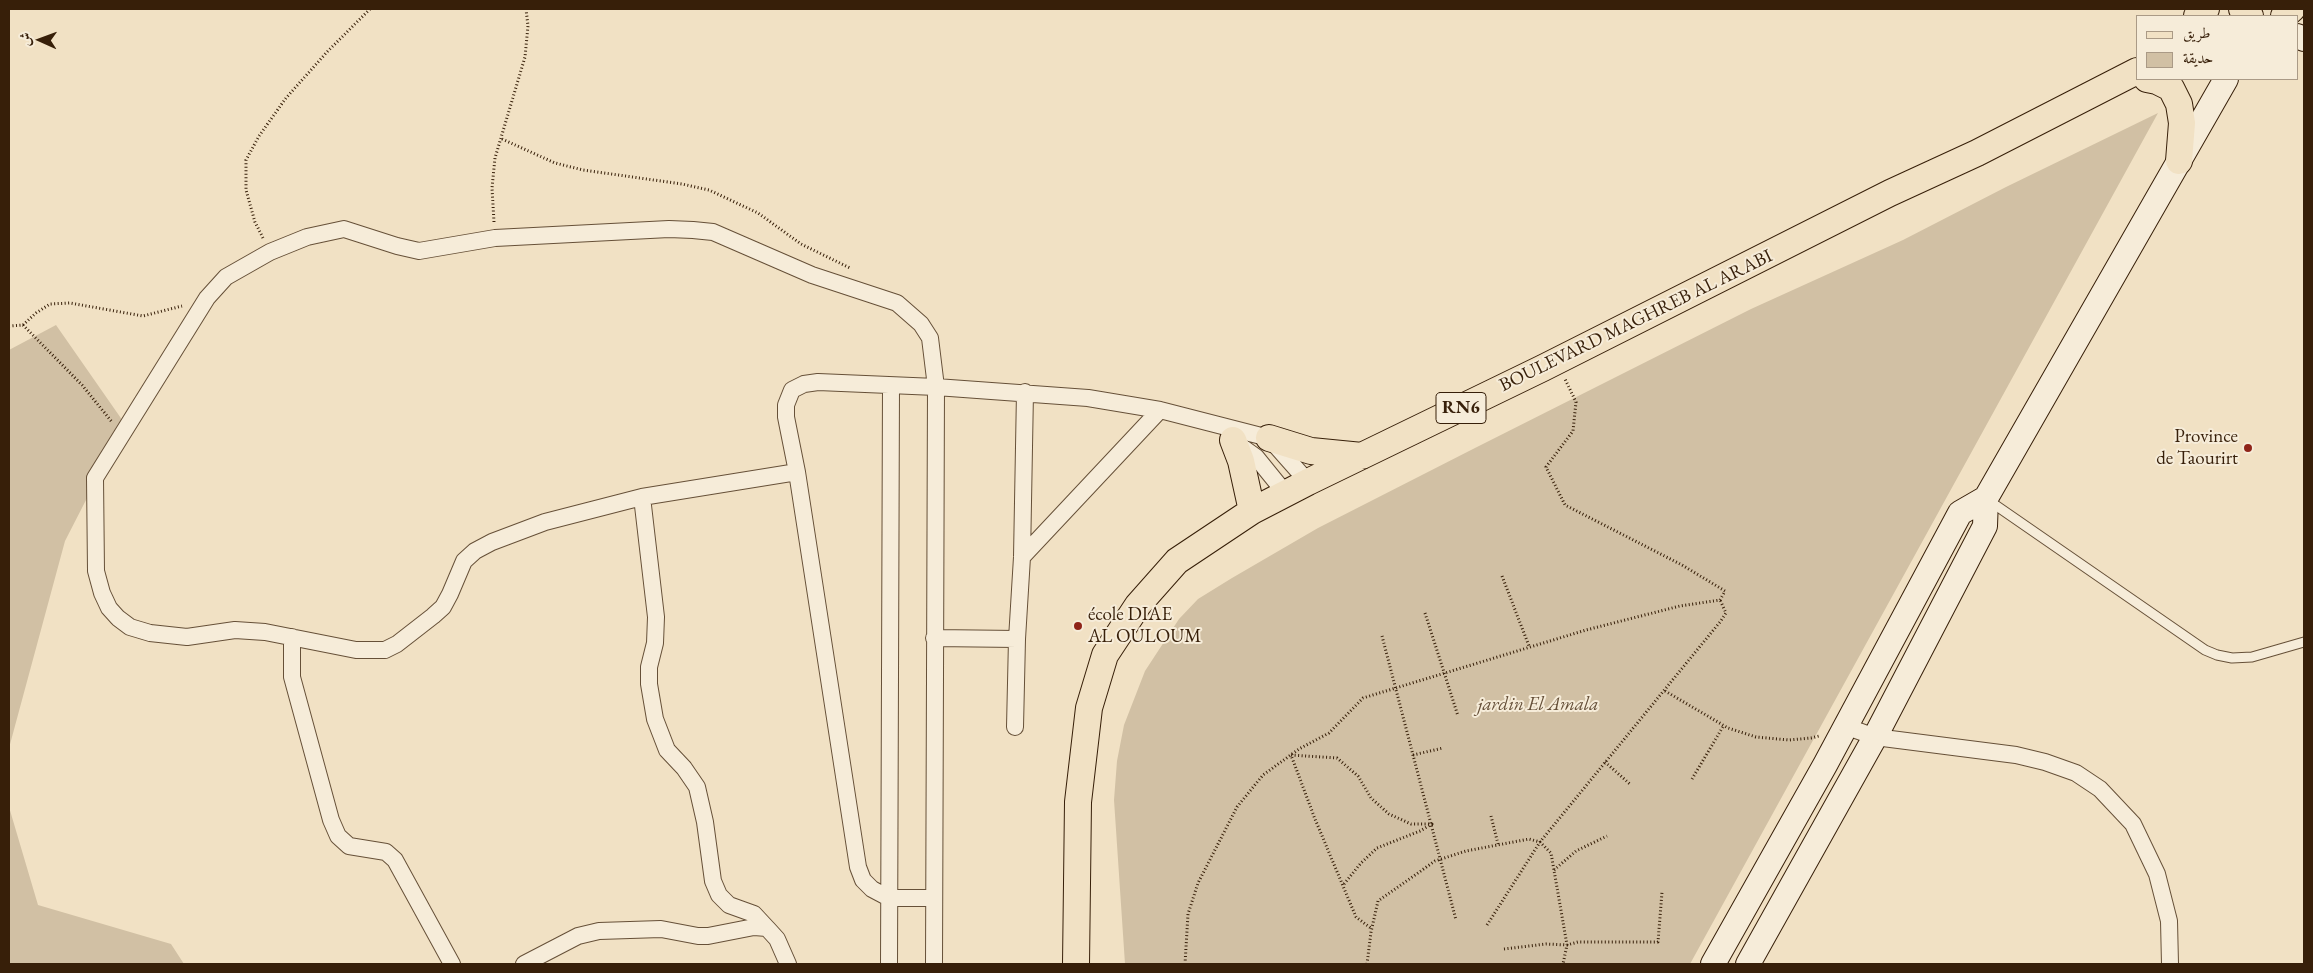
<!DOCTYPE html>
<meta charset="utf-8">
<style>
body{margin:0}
#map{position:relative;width:2313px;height:973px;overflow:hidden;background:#f1e1c4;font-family:"EB Garamond",Amiri,serif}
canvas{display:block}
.frame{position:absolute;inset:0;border:10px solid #371f09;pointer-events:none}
.legend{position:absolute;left:2136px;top:15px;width:162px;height:65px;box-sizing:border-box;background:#f6ecd9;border:1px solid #aa9a86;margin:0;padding:6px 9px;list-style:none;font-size:15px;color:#371f09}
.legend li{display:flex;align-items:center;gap:10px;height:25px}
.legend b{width:25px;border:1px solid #aa9a86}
.north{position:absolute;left:15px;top:15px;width:50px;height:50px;-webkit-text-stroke:4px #f6ecd9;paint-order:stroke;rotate:272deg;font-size:14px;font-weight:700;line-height:20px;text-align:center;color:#371f09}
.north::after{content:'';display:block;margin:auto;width:18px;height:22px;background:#371f09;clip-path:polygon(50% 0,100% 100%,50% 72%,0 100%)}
</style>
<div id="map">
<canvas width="2313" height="973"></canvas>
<div class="frame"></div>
<ul class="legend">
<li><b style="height:6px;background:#f1e1c4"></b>طريق</li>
<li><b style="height:14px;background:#d1c0a4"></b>حديقة</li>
</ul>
<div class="north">ش</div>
</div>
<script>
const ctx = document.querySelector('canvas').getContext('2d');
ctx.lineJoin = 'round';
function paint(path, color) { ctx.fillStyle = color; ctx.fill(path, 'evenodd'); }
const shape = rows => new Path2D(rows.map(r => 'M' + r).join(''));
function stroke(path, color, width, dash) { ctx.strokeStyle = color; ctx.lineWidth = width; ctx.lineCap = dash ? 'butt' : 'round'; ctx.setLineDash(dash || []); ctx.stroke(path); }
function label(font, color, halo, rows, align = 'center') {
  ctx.font = font + ' "EB Garamond",serif'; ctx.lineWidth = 4; ctx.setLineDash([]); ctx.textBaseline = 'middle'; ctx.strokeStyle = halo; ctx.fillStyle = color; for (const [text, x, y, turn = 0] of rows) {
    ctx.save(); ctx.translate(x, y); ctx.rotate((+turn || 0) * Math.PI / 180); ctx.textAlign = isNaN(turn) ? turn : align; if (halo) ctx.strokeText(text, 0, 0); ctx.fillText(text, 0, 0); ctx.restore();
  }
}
const green = shape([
 [2158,113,1690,964,1125,964,1114,800,1117,761,1124,725,1145,671,1179,619,1198,599,1232,578,1318,528,1473,449,1751,309,1903,240,2006,187],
 [56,325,125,424,65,541,9,748,9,350],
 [9,807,38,905,171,944,184,964,9,964]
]);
const path = shape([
 [502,139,555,163,583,170,682,184,709,190,758,213,801,244,850,268],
 [494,222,492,188,495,158,525,57,528,26,526,9],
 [263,238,255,222,246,190,246,160,259,136,286,98,327,52,370,9],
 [23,325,36,313,50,304,70,303,143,316,182,306],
 [9,326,23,325,82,385,112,422],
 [1502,576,1529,646],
 [1425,613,1458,716],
 [1382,636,1456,920],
 [1665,691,1728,728,1756,737,1789,740,1811,738,1819,736],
 [1413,755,1443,748],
 [1605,762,1631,785],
 [1692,779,1724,725],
 [1491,816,1498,844],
 [1554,870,1576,851,1607,836],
 [1344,884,1361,863,1377,848,1420,831,1432,824,1411,824,1389,814,1371,798,1358,776,1337,758,1291,755,1315,819,1356,917,1372,929],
 [1487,925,1540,842,1720,622,1726,613,1720,600],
 [1504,949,1546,944,1567,945,1578,942,1658,942,1662,892],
 [1185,964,1188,914,1198,883,1237,807,1263,775,1299,749,1329,733,1363,698,1586,630,1680,606,1720,600,1725,591,1682,565,1565,505,1546,467,1573,431,1576,402,1565,379],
 [1367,964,1371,932,1378,901,1435,861,1466,851,1529,839,1540,842,1551,853,1567,945,1563,964]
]);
const lane = shape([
 [1988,500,2205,650,2217,655,2232,658,2252,657,2304,642]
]);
const street = shape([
 [1235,442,1256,457,1286,494],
 [797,472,642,497,545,522,492,542,475,551,464,561,450,594,443,607,433,616,397,644,385,650,356,650,265,632,235,630,187,637,150,633,130,627,118,618,109,608,102,593,96,571,95,478,207,298,226,277,270,252,307,237,344,229,397,246,419,251,495,238,669,229,693,230,713,232,812,275,897,303,921,324,930,338,936,387,934,964],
 [642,497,656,617,655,643,649,667,649,684,655,719,667,750,684,768,697,787,705,822,713,881,719,895,729,905,754,914,767,928],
 [1022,557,1160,410],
 [292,637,292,677,331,820,338,836,349,846,386,852,395,860,452,964],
 [934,638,1017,639],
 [1845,726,1875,737,2016,755,2045,762,2076,773,2100,789,2133,824,2157,874,2169,921,2170,964],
 [1015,727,1017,639,1022,557,1025,392],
 [934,898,889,898,872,889,863,880,858,867,797,472,786,417,786,405,792,390,804,384,818,382,936,387,1088,398,1160,410,1269,438,1308,482],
 [524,964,578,936,599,931,661,929,698,936,708,936,754,927,767,928,777,939,788,964],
 [889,964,891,386]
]);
const secondary = shape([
 [2297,36,2304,39],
 [1713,964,1825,765,1960,513,1986,498],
 [1748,964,1875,737,1985,526,1986,498,2226,79]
]);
const primary = shape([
 [2242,9,2250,16],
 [2197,16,2206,9],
 [2284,16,2292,9],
 [2147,79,2157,81,2171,88,2179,104,2182,123,2179,161],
 [1269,438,1311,451,1362,456],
 [1233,440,1241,461,1252,511],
 [1076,964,1078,802,1089,708,1105,655,1138,605,1177,561,1252,511,1308,482,1543,368,1890,193,1977,153,2137,71]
]);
const markers = [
 [2248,448,5,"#8f2418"],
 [1078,626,5,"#8f2418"]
];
const shields = [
 [1461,408,50]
];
const shieldNames = [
 ["RN6",1461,408]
];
const streetNames = [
 ["BOULEVARD MAGHREB AL ARABI",1636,321,-26]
];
const poiNames = [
 ["Province",2238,437],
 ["de Taourirt",2238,459],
 ["école DIAE",1088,615,"left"],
 ["AL OULOUM",1088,637,"left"]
];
const parkNames = [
 ["jardin El Amala",1538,705]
];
paint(green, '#d1c0a4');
stroke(lane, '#665038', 11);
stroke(street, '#665038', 18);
stroke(secondary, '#371f09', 26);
stroke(primary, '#371f09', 28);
stroke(path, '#371f09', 3, [1, 2.5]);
stroke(lane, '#f6ecd9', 9);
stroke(street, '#f6ecd9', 16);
stroke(secondary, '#f6ecd9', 24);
stroke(primary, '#f1e1c4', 26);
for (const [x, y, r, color] of markers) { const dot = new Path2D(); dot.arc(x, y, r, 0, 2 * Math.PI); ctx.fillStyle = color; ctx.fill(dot); stroke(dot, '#f6ecd9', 2); }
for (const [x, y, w] of shields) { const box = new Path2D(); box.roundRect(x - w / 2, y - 15.5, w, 31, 4); ctx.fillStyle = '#f6ecd9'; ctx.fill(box); stroke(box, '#371f09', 1); }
label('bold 18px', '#371f09', null, shieldNames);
label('19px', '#371f09', '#f6ecd9', streetNames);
label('19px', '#371f09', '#f6ecd9', poiNames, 'right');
label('italic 19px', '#654f38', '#f6ecd9', parkNames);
</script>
